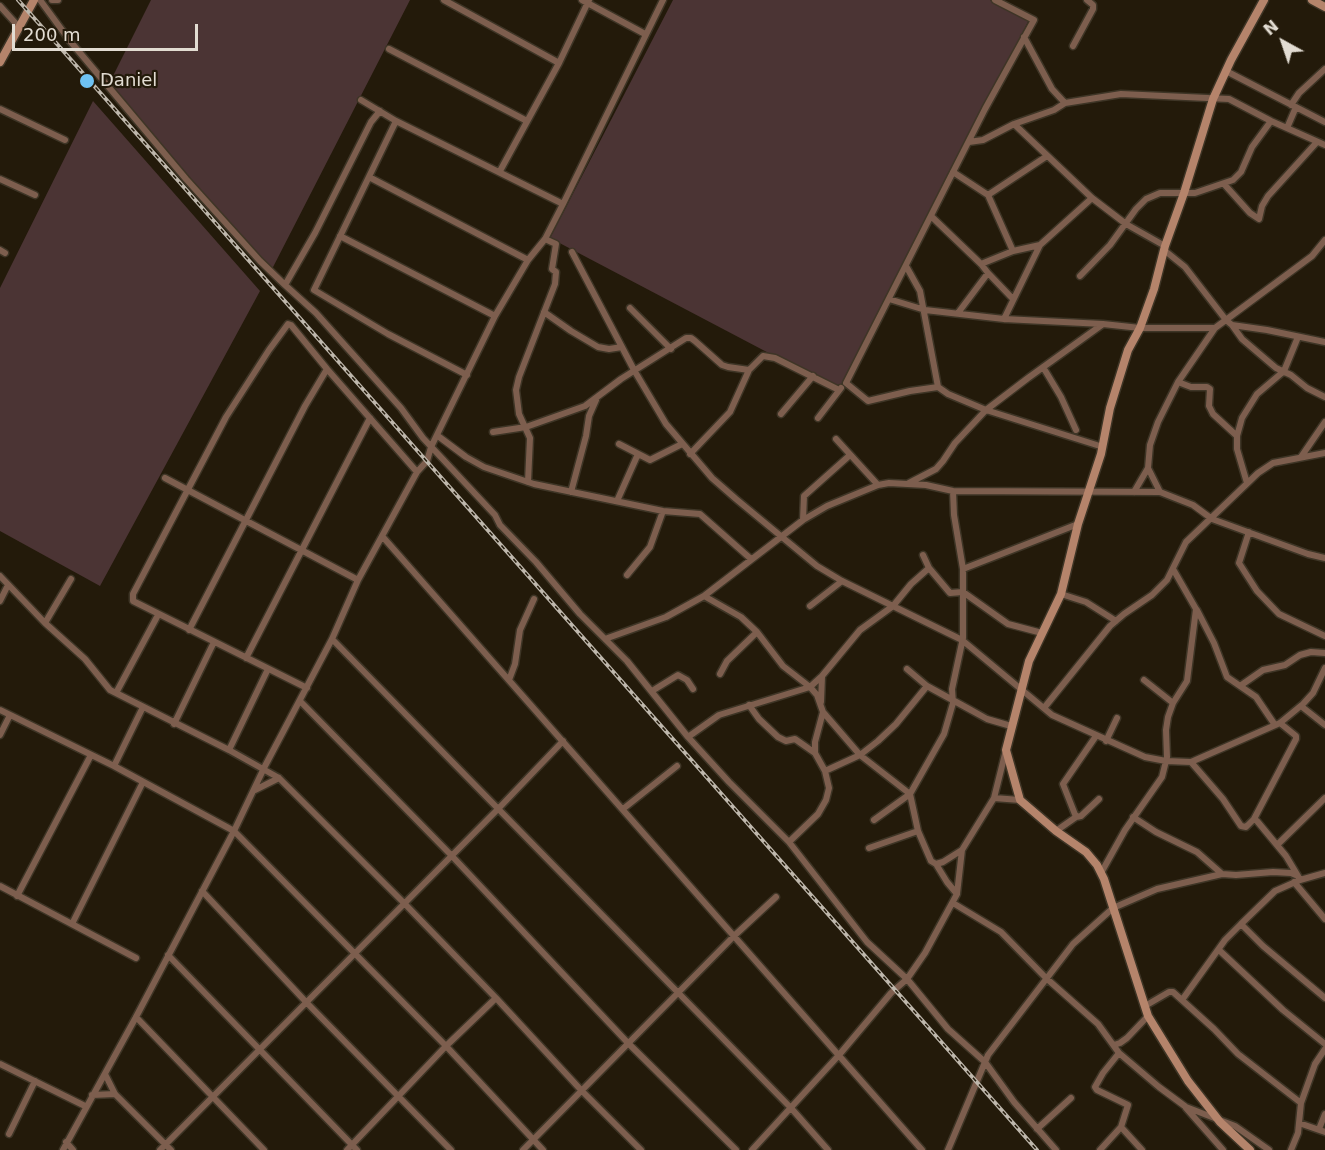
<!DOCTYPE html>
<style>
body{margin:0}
#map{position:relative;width:1325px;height:1150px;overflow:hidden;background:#231a0a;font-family:"DejaVu Sans",sans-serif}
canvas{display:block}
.north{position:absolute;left:1253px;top:12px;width:60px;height:60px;-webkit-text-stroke:4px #231a0a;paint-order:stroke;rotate:320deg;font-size:16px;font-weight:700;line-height:24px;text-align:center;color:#e2dcd2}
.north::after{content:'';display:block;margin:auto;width:21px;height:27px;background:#e2dcd2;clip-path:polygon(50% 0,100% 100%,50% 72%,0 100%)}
.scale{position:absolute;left:12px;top:24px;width:186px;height:27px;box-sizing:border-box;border:3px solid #e2dcd2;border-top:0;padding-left:8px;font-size:18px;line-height:21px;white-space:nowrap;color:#e2dcd2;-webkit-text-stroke:4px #231a0a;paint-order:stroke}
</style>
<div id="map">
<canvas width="1325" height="1150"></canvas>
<div class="north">N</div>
<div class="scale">200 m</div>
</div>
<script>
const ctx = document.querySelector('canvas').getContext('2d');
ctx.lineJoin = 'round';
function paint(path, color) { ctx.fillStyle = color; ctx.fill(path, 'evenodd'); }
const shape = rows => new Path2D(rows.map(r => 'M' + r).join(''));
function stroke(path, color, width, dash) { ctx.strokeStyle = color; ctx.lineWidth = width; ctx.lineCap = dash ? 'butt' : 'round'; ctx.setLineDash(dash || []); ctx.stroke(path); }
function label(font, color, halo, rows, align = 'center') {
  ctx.font = font + ' "DejaVu Sans",sans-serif'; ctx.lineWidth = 4.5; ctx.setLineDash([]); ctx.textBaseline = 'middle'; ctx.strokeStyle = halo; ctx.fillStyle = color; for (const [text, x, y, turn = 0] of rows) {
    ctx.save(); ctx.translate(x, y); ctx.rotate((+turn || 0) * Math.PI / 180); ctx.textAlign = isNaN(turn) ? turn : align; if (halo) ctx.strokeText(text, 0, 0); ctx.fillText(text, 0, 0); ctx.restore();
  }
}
const green = shape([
 [151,0,410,0,271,271,109,84],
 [673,0,990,0,1029,20,839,390,550,238],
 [93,101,260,291,100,586,0,531,0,288]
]);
const street = shape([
 [40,0,70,41,186,179,260,261,285,285],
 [52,0,58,0],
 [444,0,559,63],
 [582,0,645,34],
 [995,0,1034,20,985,109,846,383,868,401,910,391,938,387,948,394,986,410,1103,447],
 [0,6,19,27],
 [1024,37,1052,89,1065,103,1121,94,1229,99,1271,121,1325,145],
 [1073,46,1093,9,1093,5,1087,0],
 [389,49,527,121],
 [1226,71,1325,122],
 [361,100,396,121,563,204],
 [1291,105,1299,93,1325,69],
 [0,109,65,140],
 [380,111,371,122,315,233,285,285,316,313,401,408,423,438,495,515,500,525,536,562,580,614,627,661,688,737,729,782,789,842,867,942,907,979,948,1029,985,1062,1014,1102,1056,1150],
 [396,121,314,290,388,334,467,375],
 [1014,124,1054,110,1065,103],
 [1287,128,1296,107],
 [969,142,983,140,1014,124,1092,198,1126,224,1165,246],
 [500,171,559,63,589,0],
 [953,172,988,195,1013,251],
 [369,177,528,260],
 [0,179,35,195],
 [1224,184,1250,213,1259,219,1262,206,1268,196,1317,142],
 [988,195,1047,156],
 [932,217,981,264],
 [340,236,495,316],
 [0,250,5,253],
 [1164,250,1185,267,1226,320,1232,325,1267,330,1325,342],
 [572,252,634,370,666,424,712,478,736,499,817,566,842,581,962,640,1052,715,1145,757,1166,761,1191,762],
 [906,266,920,291,938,387],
 [988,273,1013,299],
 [1080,276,1110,245,1136,209,1146,199,1160,193,1195,193,1233,180,1241,172,1252,147,1271,121],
 [889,299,925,310,1004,319,1103,324],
 [630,308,671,349],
 [544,312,571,331,598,347,609,349,622,347],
 [958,313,988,273,981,264,1013,251,1040,245,1092,198],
 [1004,319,1040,245],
 [1232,325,1242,339,1276,368,1291,375,1307,388,1325,397],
 [1043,367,1061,397,1076,430],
 [1178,382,1191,387,1207,387,1210,389,1209,406,1213,414,1237,436],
 [781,414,813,376],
 [818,418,841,388],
 [493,432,526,427,585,406,621,379,686,338,691,338,695,341,722,365,728,367,749,370],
 [438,436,466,457,484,467,534,484,663,511,700,514,751,559],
 [836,439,878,485],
 [619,444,650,460,682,444],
 [690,454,730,412,749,370,763,356,775,358,839,390],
 [1301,457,1325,422],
 [1148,468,1160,492],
 [165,478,358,580],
 [528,482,530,438,519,414,516,390,519,377,555,284,556,272,552,269,556,244,545,239],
 [909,483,936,469,943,461,955,443,986,410,1028,378,1103,324,1140,328,1215,328],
 [1247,483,1237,449,1237,436,1242,418,1257,394,1284,371,1298,337],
 [571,492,586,436,589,416,596,400],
 [1134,492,1148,468,1150,445,1158,422,1178,382,1215,328,1312,256,1325,240],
 [617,501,638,454],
 [803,520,804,496,850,455],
 [1249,532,1239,563,1257,591,1279,614,1325,636],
 [382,536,922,1150],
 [923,555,929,568,950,593,963,592,1008,624,1042,633],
 [963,569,1078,524],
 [627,575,650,547,663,511],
 [0,576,45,623,85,659,110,690,229,750,279,778,404,903,496,998,581,1090,641,1150],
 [1061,594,1086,602,1116,621],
 [704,596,741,617,757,632,783,666,810,687,817,695,823,712,815,742,815,753,825,771],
 [0,601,8,585],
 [810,606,842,581],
 [1197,610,1214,643,1227,677,1256,697,1275,725],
 [45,623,71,579],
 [189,630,305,406,327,369],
 [332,639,791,1108,828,1150],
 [605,639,666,617,704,596,803,520,827,506,878,485,889,483,926,485,953,491,1160,492,1193,505,1212,519,1308,554,1325,558],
 [246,658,370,418],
 [907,669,927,686,969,709,987,719,1011,726],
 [720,674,727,661,757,632],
 [509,680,515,664,520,630,534,599],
 [1144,680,1173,703],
 [1240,686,1263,670,1285,665,1300,655,1311,652,1325,653],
 [307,688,133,601,133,594,226,417,269,350,288,324,291,325,327,369,417,472],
 [652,691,678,675,687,680,693,689],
 [116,693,158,615],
 [300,701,451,855,628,1043,736,1150],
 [821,702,822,677],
 [749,705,759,719,778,737,786,741,795,739,815,753],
 [1301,706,1325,725],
 [1044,708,1110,626,1124,614,1152,595,1167,580,1186,542,1258,473,1273,463,1325,453],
 [0,710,114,766,234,831,446,1046,543,1150],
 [823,712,860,755,910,794,918,831,931,861,936,864,943,862,962,850],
 [174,724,214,642],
 [0,735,10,715],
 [688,737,719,715,810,687,822,676,860,630,893,606,911,584,929,568],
 [1106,741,1117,718],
 [229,750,268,669],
 [114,766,143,707],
 [255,790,279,778],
 [994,798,1006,750],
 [623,809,677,766],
 [1076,817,1063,784,1096,736],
 [1133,817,1156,832,1197,852,1222,874,1236,875,1273,872,1291,873,1298,876,1300,880,1325,873],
 [1254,819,1296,739,1296,736,1280,723],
 [874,820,910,794,944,734,953,703,952,689,963,638,963,569,954,515,953,491],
 [1056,831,1076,817,1081,816,1099,799],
 [789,842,818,814,826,800,829,788,825,771,860,755,878,741,896,724,927,686],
 [1277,845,1325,798],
 [869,848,918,831],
 [936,864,947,882,957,894],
 [1101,873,1125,830,1162,777,1167,757,1166,730,1168,717,1173,703,1187,681,1196,609,1173,569],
 [1298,876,1286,856,1257,821,1254,819,1246,827,1241,826,1223,799,1191,762,1280,723,1303,704,1313,693,1325,668],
 [1294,882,1325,919],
 [0,886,136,958],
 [202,891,306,1002,451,1150],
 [17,896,91,755],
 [953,903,1001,932,1046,978,1098,1024,1119,1053,1159,1087,1186,1107,1235,1126,1269,1150],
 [72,924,143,782],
 [1241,924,1275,891,1300,880],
 [1219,950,1283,1010,1325,1044],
 [168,955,357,1150],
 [1182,1000,1225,940,1241,924,1263,946,1325,998],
 [1145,1006,1169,992,1173,992,1214,1029,1238,1054,1301,1103,1298,1133,1291,1150],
 [136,1017,264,1150],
 [1114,1045,1120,1043,1127,1038,1148,1016],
 [1119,1053,1103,1073,1095,1087,1097,1090,1128,1105,1121,1127,1142,1150],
 [0,1064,85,1106],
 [105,1074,115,1094,171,1150],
 [92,1095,115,1094],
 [1301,1103,1315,1064,1325,1049],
 [1186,1108,1223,1150],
 [1299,1123,1325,1132],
 [1037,1129,1071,1098],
 [1319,1129,1325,1114],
 [9,1134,35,1081],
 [66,1142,73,1150],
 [63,1150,136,1017,234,831,265,766,332,639,358,580,417,472,427,461,431,447,495,316,528,260,545,239,563,204,663,0],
 [160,1150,499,808,563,741],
 [347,1150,446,1046,496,998],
 [523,1150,734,936,776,897],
 [752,1150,839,1055,891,993,907,979,925,953,957,894,962,850,994,798,1020,800],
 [948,1150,988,1055,1073,944,1113,908,1157,889,1222,874],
 [1100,1150,1121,1127]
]);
const secondary = shape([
 [1312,0,1325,7],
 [0,62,34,0],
 [1250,1150,1220,1122,1188,1081,1148,1016,1104,879,1097,865,1086,852,1056,831,1020,800,1006,750,1029,661,1061,594,1078,524,1101,454,1110,408,1128,350,1140,328,1154,289,1165,246,1184,193,1213,99,1231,60,1264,0]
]);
const rail = shape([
 [18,0,1037,1150]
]);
const markers = [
 [87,81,8,"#6ec2f3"]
];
const poiNames = [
 ["Daniel",100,81]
];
paint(green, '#4b3434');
stroke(street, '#3e3526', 9);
stroke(secondary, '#3e3526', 11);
stroke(street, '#7d5e4e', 6);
stroke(secondary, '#b5846b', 8);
stroke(rail, '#beb7ac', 4);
stroke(rail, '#231a0a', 1.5, [4.5]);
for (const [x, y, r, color] of markers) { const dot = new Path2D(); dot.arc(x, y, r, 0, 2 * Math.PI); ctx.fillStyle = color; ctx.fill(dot); stroke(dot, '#231a0a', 2); }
label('18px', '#e2dcd2', '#231a0a', poiNames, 'left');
</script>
